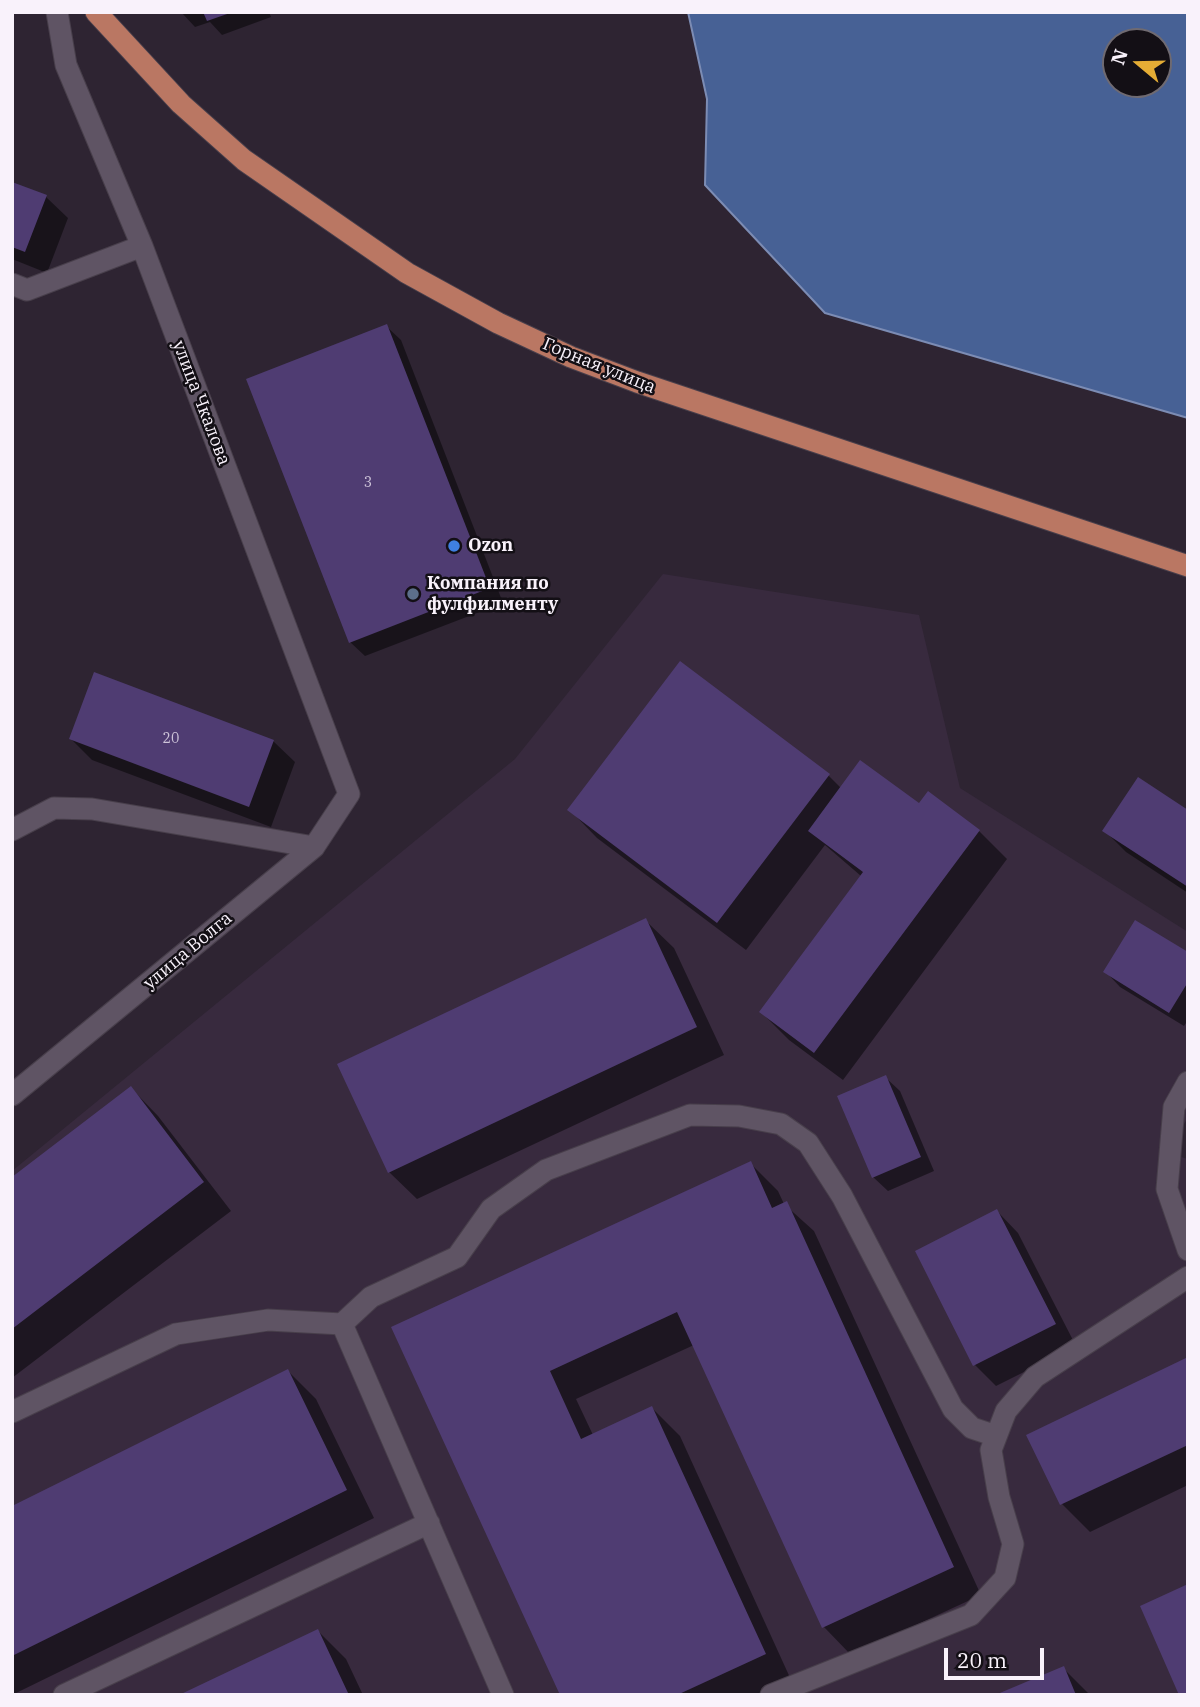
<!DOCTYPE html>
<meta charset="utf-8">
<style>
body{margin:0}
#map{position:relative;width:1200px;height:1707px;overflow:hidden;background:#2e2432;font-family:"IBM Plex Serif",serif}
canvas{display:block}
.frame{position:absolute;inset:0;border:14px solid #f9f2fb;pointer-events:none}
.north{position:absolute;left:1102px;top:28px;width:70px;height:70px;box-sizing:border-box;background:#130f15;border:2px solid #6f6a71;border-radius:50%;rotate:289deg;font-size:19px;font-weight:700;line-height:28px;text-align:center;color:#f9f2fb}
.north::after{content:'';display:block;margin:auto;width:24px;height:32px;background:#e5ad35;clip-path:polygon(50% 0,100% 100%,50% 72%,0 100%)}
.scale{position:absolute;left:944px;top:1648px;width:100px;height:32px;box-sizing:border-box;border:4px solid #f9f2fb;border-top:0;padding-left:9px;font-size:21px;line-height:24px;white-space:nowrap;color:#f9f2fb;-webkit-text-stroke:5px #130f15;paint-order:stroke}
</style>
<div id="map">
<canvas width="1200" height="1707"></canvas>
<div class="frame"></div>
<div class="north">N</div>
<div class="scale">20 m</div>
</div>
<script>
const ctx = document.querySelector('canvas').getContext('2d');
ctx.lineJoin = 'round';
function paint(path, color) { ctx.fillStyle = color; ctx.fill(path, 'evenodd'); }
const shape = rows => new Path2D(rows.map(r => 'M' + r).join(''));
function stroke(path, color, width, dash) { ctx.strokeStyle = color; ctx.lineWidth = width; ctx.lineCap = dash ? 'butt' : 'round'; ctx.setLineDash(dash || []); ctx.stroke(path); }
function label(font, color, halo, rows, align = 'center') {
  ctx.font = font + ' "IBM Plex Serif",serif'; ctx.lineWidth = 5; ctx.setLineDash([]); ctx.textBaseline = 'middle'; ctx.strokeStyle = halo; ctx.fillStyle = color; for (const [text, x, y, turn = 0] of rows) {
    ctx.save(); ctx.translate(x, y); ctx.rotate((+turn || 0) * Math.PI / 180); ctx.textAlign = isNaN(turn) ? turn : align; if (halo) ctx.strokeText(text, 0, 0); ctx.fillText(text, 0, 0); ctx.restore();
  }
}
const built = shape([
 [663,574,919,615,960,788,1188,932,1188,1118,1164,1152,1188,1159,1188,1695,12,1695,12,1171,515,759]
]);
const water = shape([
 [688,12,1188,12,1188,418,825,313,705,185,707,99,688,12],
 [1116,42,1158,42,1158,84,1116,84,1116,42]
]);
const shadow = shape([
 [181,12,269,12,271,17,222,35,210,22,195,27],
 [12,184,46,197,68,218,47,273,12,259],
 [386,326,401,340,503,603,365,656,350,642],
 [71,739,273,741,295,762,271,827,92,760],
 [828,775,841,788,919,806,979,831,1007,859,843,1080,789,1040,761,1012,861,876,825,845,746,950,597,838,570,810],
 [1188,812,1188,893,1126,852,1105,831],
 [646,921,674,948,724,1055,417,1199,389,1172],
 [1188,954,1188,1020,1184,1026,1120,987,1106,972],
 [885,1077,900,1091,934,1171,888,1191,873,1177],
 [131,1088,158,1116,231,1211,12,1378,12,1179],
 [750,1163,778,1191,784,1204,814,1231,981,1595,851,1655,824,1627,694,1345,576,1399,593,1435,652,1408,680,1436,792,1682,765,1695,562,1695,393,1328],
 [997,1211,1018,1233,1076,1346,996,1386,975,1365],
 [1188,1359,1188,1485,1090,1532,1062,1504,1028,1435],
 [288,1371,316,1399,374,1518,12,1695,12,1508],
 [318,1631,346,1659,363,1695,183,1695],
 [1063,1668,1090,1695,1000,1695]
]);
const building = shape([
 [203,12,230,12,230,13,207,21],
 [12,182,47,195,25,252,12,247],
 [387,324,490,588,349,643,246,379],
 [680,661,830,774,717,923,567,810],
 [94,672,274,740,249,807,69,739],
 [860,760,919,803,928,791,980,830,814,1053,759,1012,863,872,808,831],
 [1138,777,1188,810,1188,887,1102,831],
 [646,918,697,1027,388,1173,337,1064],
 [1135,920,1188,952,1188,982,1169,1013,1103,972],
 [886,1075,921,1157,872,1178,837,1096],
 [131,1086,204,1182,12,1329,12,1177],
 [751,1161,772,1208,787,1201,954,1567,822,1628,677,1312,550,1371,581,1439,652,1406,766,1654,677,1695,560,1695,391,1327],
 [997,1209,1056,1324,973,1366,915,1251],
 [1188,1357,1188,1445,1060,1505,1026,1435],
 [288,1369,347,1490,12,1656,12,1506],
 [1188,1584,1188,1695,1179,1695,1140,1606],
 [318,1629,349,1695,179,1695],
 [1064,1666,1076,1695,995,1695]
]);
const minor = shape([
 [12,284,27,290,142,246],
 [12,830,54,808,92,809,314,847],
 [1188,1082,1174,1107,1167,1189,1188,1250],
 [12,1095,314,847,349,794,142,246,66,65,57,12],
 [12,1412,176,1334,268,1320,342,1324],
 [64,1695,429,1523],
 [503,1695,342,1324,371,1297,457,1257,491,1209,546,1170,690,1115,739,1116,781,1124,808,1143,842,1196,953,1409,972,1428,996,1436],
 [771,1695,971,1615,1005,1578,1013,1544,999,1497,991,1450,1006,1411,1035,1377,1188,1277]
]);
const major = shape([
 [96,12,181,104,244,160,407,273,498,323,571,357,637,382,1188,566]
]);
const markers = [
 [454,546,7,"#3f7fe0"],
 [413,594,7,"#5c6f8a"]
];
const numberNames = [
 ["3",368,483],
 ["20",171,739]
];
const streetNames = [
 ["Горная улица",599,366,22],
 ["улица Чкалова",201,403,69],
 ["улица Волга",188,951,-40]
];
const poiNames = [
 ["Ozon",468,546],
 ["Компания по",427,584],
 ["фулфилменту",427,605]
];
paint(built, '#382a3e');
paint(water, '#476195');
stroke(water, '#7c8cb4', 2);
paint(shadow, '#0007');
paint(building, '#4f3c72');
stroke(minor, '#483f4b', 23);
stroke(major, '#483f4b', 23);
stroke(minor, '#5f5464', 21);
stroke(major, '#ba7763', 21);
for (const [x, y, r, color] of markers) { const dot = new Path2D(); dot.arc(x, y, r, 0, 2 * Math.PI); ctx.fillStyle = color; ctx.fill(dot); stroke(dot, '#130f15', 2.5); }
label('14px', '#cec4d9', null, numberNames);
label('18px', '#f9f2fb', '#130f15', streetNames);
label('bold 18px', '#f9f2fb', '#130f15', poiNames, 'left');
</script>
